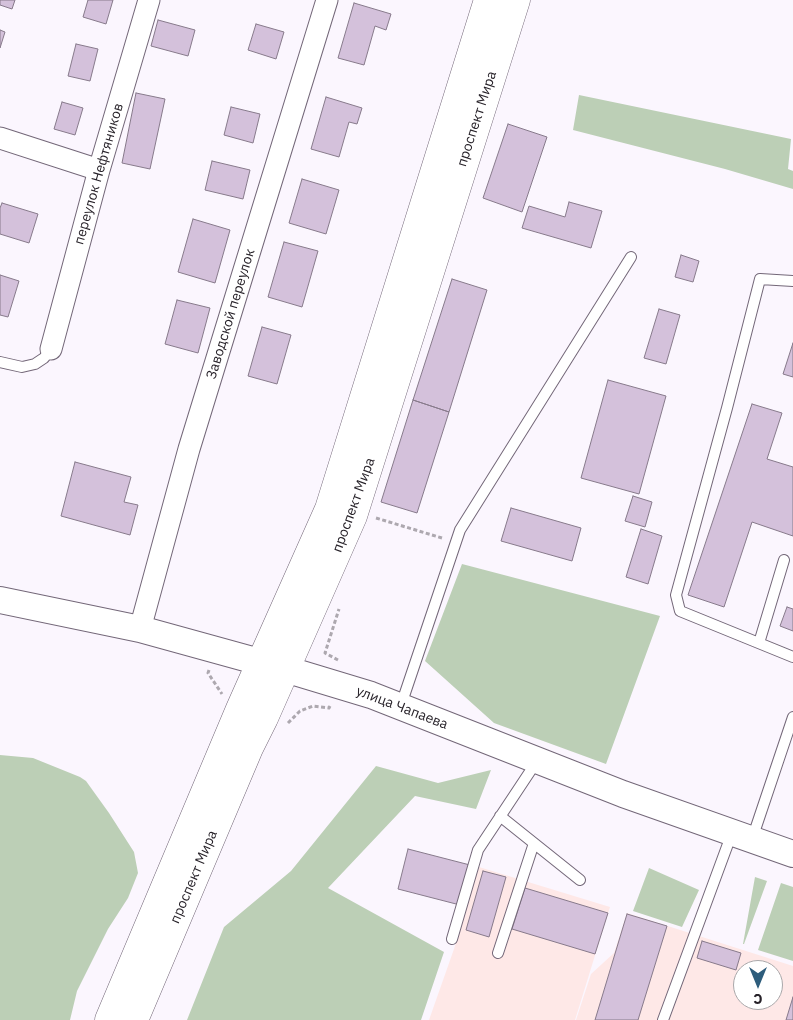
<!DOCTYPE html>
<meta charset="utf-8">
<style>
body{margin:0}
#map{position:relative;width:793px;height:1020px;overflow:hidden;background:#fbf6fe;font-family:"IBM Plex Sans",sans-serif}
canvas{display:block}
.north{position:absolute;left:733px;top:960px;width:50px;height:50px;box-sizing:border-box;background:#fff;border:1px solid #a9a7a9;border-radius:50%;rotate:180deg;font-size:14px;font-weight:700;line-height:20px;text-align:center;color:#272229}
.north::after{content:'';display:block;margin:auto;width:18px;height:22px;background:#2e5d7c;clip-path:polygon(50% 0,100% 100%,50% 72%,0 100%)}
</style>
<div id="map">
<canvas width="793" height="1020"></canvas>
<div class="north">С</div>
</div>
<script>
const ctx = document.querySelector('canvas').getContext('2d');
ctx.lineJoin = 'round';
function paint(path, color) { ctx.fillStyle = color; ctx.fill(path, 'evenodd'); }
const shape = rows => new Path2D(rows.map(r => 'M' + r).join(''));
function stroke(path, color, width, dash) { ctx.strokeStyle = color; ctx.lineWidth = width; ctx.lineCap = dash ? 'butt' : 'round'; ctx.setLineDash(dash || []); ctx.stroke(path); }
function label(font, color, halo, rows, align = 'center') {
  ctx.font = font + ' "IBM Plex Sans",sans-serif'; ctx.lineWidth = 4; ctx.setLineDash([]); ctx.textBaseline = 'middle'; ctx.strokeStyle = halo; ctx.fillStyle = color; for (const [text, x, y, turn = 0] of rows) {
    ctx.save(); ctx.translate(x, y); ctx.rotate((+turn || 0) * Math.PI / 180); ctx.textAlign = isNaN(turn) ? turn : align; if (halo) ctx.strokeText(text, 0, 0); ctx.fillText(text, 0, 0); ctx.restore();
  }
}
const industrial = shape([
 [479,867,610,907,575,1020,429,1020,454,949],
 [627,913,793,966,793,1020,576,1020,591,974,614,953],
 [743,970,773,970,773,1000,743,1000]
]);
const green = shape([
 [579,95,791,139,788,169,793,171,793,189,725,169,573,130],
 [462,564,660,616,606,764,494,723,425,661],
 [0,755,33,758,80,777,86,781,109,813,134,852,138,873,128,898,108,929,77,991,70,1020,0,1020],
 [376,766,438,783,491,770,476,809,415,796,328,888,444,952,421,1020,187,1020,224,927,291,871],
 [649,868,699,890,682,927,633,911],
 [755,877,767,881,744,944,743,944],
 [781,883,793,887,793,961,758,950]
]);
const building = shape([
 [0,0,15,0,12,9,0,5,0,0],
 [88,0,113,0,106,24,83,17,88,0],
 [354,3,391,14,386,30,375,26,364,65,338,58,354,3],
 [158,20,195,30,188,56,151,46,158,20],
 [256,24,284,32,276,59,248,50,256,24],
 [0,30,5,32,0,48,0,30],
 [76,44,98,49,90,81,68,76,76,44],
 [136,93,165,99,150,169,122,163,136,93],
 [326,97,362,108,357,124,349,122,339,157,311,149,326,97],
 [62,102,83,108,75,135,54,129,62,102],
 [231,107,260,114,253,143,224,135,231,107],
 [508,124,547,137,522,212,483,198,508,124],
 [212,161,250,170,243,199,205,190,212,161],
 [302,179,339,190,326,234,289,223,302,179],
 [569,202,602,211,591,248,522,228,529,206,565,217,569,202],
 [2,203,38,214,29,243,0,234,0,208,2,203],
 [193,219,230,230,215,283,178,272,193,219],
 [284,242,318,251,302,307,268,297,284,242],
 [681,255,699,261,693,282,675,277,681,255],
 [0,275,19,281,8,317,0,315,0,275],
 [452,279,487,290,449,412,413,400,452,279],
 [177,300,210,308,198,353,165,344,177,300],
 [659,309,680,315,666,364,644,358,659,309],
 [262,327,291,335,277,384,248,376,262,327],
 [793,343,793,377,783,374,793,343],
 [608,380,666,396,639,494,581,478,608,380],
 [413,400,449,412,417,513,381,502,413,400],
 [752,404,782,413,767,459,793,467,793,536,752,522,724,607,688,595,752,404],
 [75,462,131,477,124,502,138,505,130,535,61,516,75,462],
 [633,496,652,502,645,527,625,521,633,496],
 [511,508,581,528,572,561,501,541,511,508],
 [641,529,662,536,648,584,626,577,641,529],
 [787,607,793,609,793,631,780,626,787,607],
 [408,849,470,865,460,905,398,889,408,849],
 [483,871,506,877,489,937,466,930,483,871],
 [525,888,608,913,595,954,512,929,525,888],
 [627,914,667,926,638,1020,595,1020,627,914],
 [702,941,741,953,736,970,697,958,702,941],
 [793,997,793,1020,786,1020,793,997]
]);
const path = shape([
 [376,518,442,538],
 [338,660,325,653,339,609],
 [209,670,208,673,222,694],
 [288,723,300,711,313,706,329,708,330,706]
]);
const service = shape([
 [793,281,760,279,727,408,676,595,680,611,793,657],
 [0,362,22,367,35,364,44,358,51,349],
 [759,643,784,560],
 [401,705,460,530,631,257],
 [500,816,580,880],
 [752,839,793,717],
 [452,939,478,850,537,761],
 [498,953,534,843],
 [663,1020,732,833]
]);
const minor = shape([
 [0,138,99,170],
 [51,349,99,170,149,0],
 [140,629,189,449,327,0]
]);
const tertiary = shape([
 [0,600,140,629,285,669,371,695,623,794,793,854]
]);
const secondary = shape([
 [109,1020,240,709,329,509,488,0],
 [134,1020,249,748,264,718,353,516,516,0]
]);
const streetNames = [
 ["проспект Мира",477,119,-72],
 ["переулок Нефтяников",99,174,-74],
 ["Заводской переулок",231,314,-73],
 ["проспект Мира",354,505,-70],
 ["улица Чапаева",402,708,21],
 ["проспект Мира",194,877,-67]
];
paint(industrial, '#fee8e7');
paint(green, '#bccfb6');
paint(building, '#d4c1db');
stroke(building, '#877a8b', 1);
stroke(service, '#736778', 12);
stroke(minor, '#736778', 23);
stroke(tertiary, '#736778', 28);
stroke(secondary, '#736778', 29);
stroke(path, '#ada8af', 3, [4, 2.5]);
stroke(service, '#fff', 10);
stroke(minor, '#fff', 21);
stroke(tertiary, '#fff', 26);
stroke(secondary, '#fff', 28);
label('14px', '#272229', '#fff', streetNames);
</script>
